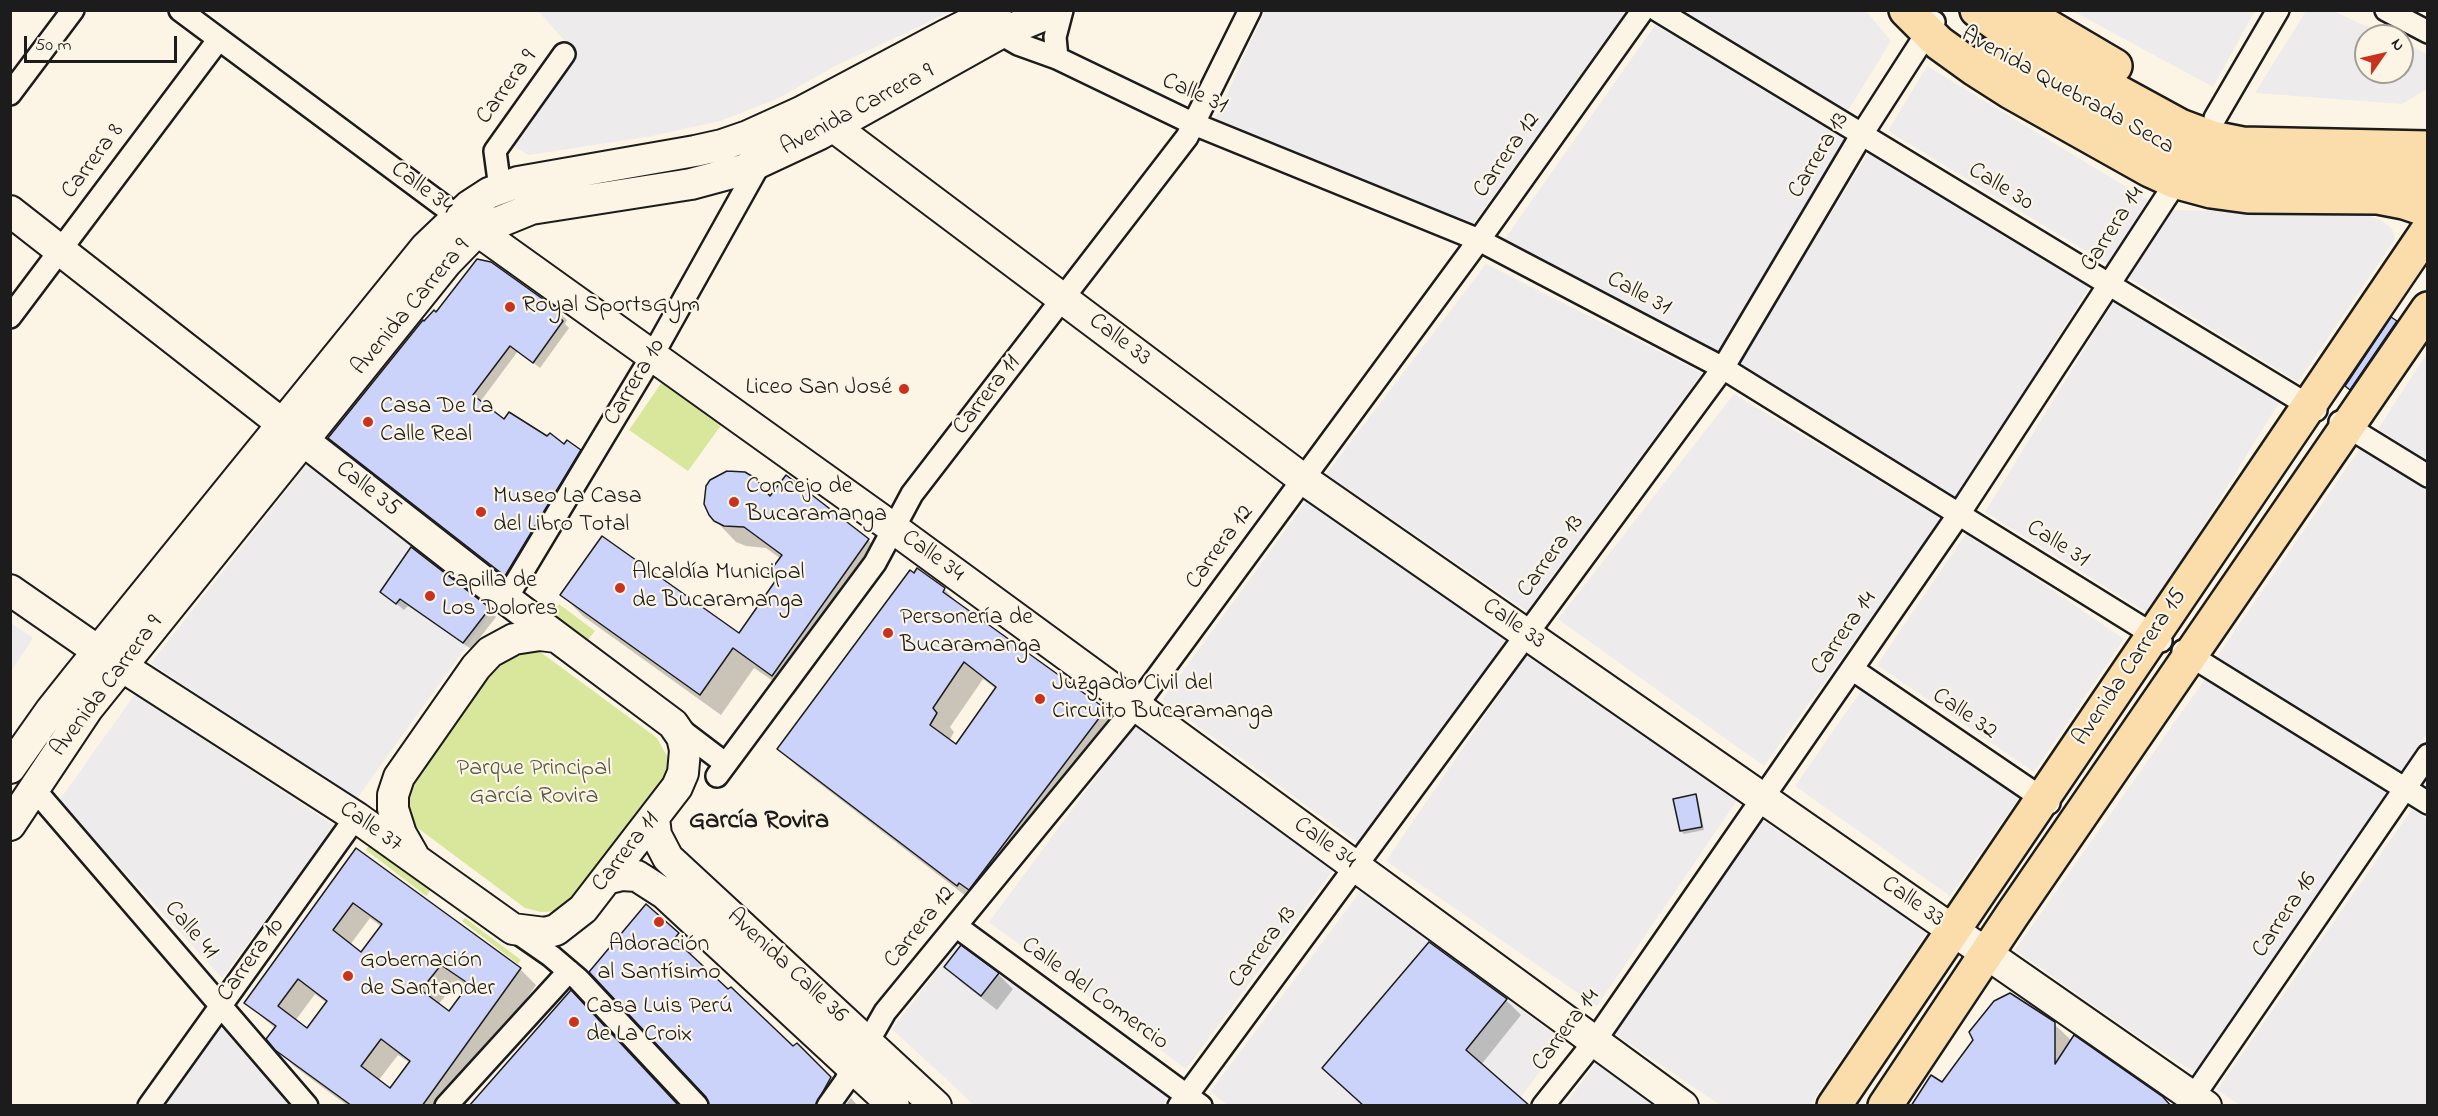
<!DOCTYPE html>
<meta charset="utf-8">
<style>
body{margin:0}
#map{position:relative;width:2438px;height:1116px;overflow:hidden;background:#fcf5e5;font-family:"Indie Flower",sans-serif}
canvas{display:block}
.frame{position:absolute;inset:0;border:12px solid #1c1c1c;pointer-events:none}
.north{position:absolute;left:2354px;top:24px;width:60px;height:60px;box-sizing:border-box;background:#fcf5e5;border:2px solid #a29e95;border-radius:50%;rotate:56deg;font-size:16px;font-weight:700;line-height:24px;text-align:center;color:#1c1c1c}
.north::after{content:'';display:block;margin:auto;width:21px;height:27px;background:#c8321e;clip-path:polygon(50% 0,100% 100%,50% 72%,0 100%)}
.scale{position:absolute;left:24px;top:36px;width:153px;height:27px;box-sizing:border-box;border:3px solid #1c1c1c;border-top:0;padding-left:8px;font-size:18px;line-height:21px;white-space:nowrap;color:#1c1c1c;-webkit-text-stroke:4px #fcf5e5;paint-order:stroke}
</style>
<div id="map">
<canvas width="2438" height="1116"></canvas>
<div class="frame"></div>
<div class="north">N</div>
<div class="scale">50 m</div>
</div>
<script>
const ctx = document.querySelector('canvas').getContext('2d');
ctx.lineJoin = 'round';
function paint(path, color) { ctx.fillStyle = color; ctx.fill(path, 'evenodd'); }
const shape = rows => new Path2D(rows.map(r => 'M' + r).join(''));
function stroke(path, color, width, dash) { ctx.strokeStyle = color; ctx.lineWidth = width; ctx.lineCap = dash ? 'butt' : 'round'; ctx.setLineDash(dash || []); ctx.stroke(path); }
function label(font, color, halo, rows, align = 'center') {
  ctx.font = font + ' "Indie Flower",sans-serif'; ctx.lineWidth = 4.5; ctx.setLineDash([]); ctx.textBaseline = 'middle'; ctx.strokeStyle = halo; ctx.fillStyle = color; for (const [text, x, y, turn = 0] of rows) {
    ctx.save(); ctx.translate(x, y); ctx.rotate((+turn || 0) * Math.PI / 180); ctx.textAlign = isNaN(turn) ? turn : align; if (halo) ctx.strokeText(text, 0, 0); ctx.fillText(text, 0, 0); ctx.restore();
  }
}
const built = shape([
 [538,11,952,11,833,67,777,99,720,121,652,136,529,155,508,143,576,53],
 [1265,11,1265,10,1627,11,1473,224,1215,120],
 [1675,11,1866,11,1891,41,1846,114],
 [2073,11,2255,11,2213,87],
 [2306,11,2333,11,2388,36,2366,36,2366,72,2402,72,2402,42,2427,54,2427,89,2402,104,2255,93],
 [1658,21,1846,140,1718,352,1504,240],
 [1927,66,2148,200,2109,265,1888,131],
 [1870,150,2089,287,1956,501,1737,365],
 [2169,210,2364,214,2381,220,2392,229,2395,239,2298,382,2129,278],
 [1486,264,1702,373,1527,611,1326,474],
 [2115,299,2280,401,2149,614,1985,512],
 [2427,353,2427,461,2378,429],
 [1734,394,1942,519,1764,766,1558,619],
 [2361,447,2427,488,2427,734,2401,772,2216,658],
 [308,463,494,608,355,801,151,663],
 [1310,496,1507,640,1359,844,1162,700],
 [1967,532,2124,639,2034,772,1877,665],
 [11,623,33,638,11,671],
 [1527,654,1738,799,1597,1006,1386,861],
 [2207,676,2391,791,2197,1074,2133,1033,2015,950],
 [1863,688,2019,798,1950,896,1795,786],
 [135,694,335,826,222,978,59,801],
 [1137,722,1334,869,1186,1069,989,922],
 [2412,809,2427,819,2427,1105,2240,1105,2217,1090],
 [1759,818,1927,932,1810,1105,1720,1105,1615,1034],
 [1362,889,1563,1041,1515,1105,1229,1106,1210,1092],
 [963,938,1168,1097,1162,1106,974,1105,892,1029],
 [225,1020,296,1106,164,1106],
 [1596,1062,1655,1105,1565,1105]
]);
const green = shape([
 [662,382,722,424,688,471,629,430],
 [416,541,494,603,490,607,411,547],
 [559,604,595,631,588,640,552,614],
 [523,648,539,651,657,738,667,756,668,770,661,788,573,901,556,911,541,912,525,908,411,823,403,811,408,783,492,663],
 [369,845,430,891,426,896,366,850],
 [465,918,521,960,518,964,462,921]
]);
const shadow = shape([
 [560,313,567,320,565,324,569,328,540,368,518,351,480,402,505,421,580,451,586,458,512,582,336,444,436,314],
 [2396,322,2403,330,2354,393,2347,386],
 [786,477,868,540,889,561,794,695,754,668,721,715,583,616,562,595,739,635,777,581,781,559,766,548,746,546,736,542,715,520,754,479,772,497],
 [944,589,962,607,1105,710,1123,728,987,907,977,900,975,903,798,767,779,749],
 [983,679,996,689,956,746,949,741,954,732,950,727],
 [382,592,489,609,496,617,471,649,408,606,404,610],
 [1695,796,1698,799,1704,830,1684,834,1681,831],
 [356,850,520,969,536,985,450,1106,348,1106,294,1066,276,1049,276,1029,246,1003],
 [370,918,382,927,362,954,350,945],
 [458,980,468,987,449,1014,438,1005],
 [315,994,327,1003,307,1030,295,1021],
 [398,1055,410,1063,390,1090,378,1081],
 [646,907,694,951,690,956,793,1048,797,1045,847,1094,840,1106,710,1106],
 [1430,944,1506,1000,1521,1015,1481,1065,1364,1106],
 [961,947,998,974,1013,989,997,1010,961,982,946,967],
 [2013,995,2054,1024,2070,1039,2070,1044,2169,1106,1943,1084,2003,997],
 [851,1098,858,1106,845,1106]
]);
const building = shape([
 [477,259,491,262,561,312,559,317,563,321,533,363,510,346,473,395,504,419,509,412,547,436,550,433,564,444,567,440,581,450,505,576,328,438,423,320,424,321,434,310,436,312,477,259],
 [2391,317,2397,321,2350,390,2345,386,2391,317],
 [727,471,745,472,755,478,770,496,786,475,869,539,772,676,733,648,700,695,560,595,602,536,739,633,776,580,768,574,782,555,744,527,724,526,714,521,709,515,704,504,706,486,710,480,727,471],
 [411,547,490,608,463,643,400,599,396,604,380,592,411,547],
 [917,568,945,588,943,592,1106,709,969,890,959,883,957,886,777,749,910,570,914,573,917,568],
 [964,662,996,687,956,744,930,725,937,713,933,708,964,662],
 [1696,794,1702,827,1680,831,1673,799,1696,794],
 [356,848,521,968,422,1106,352,1106,275,1050,266,1039,276,1026,244,1003,356,848],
 [353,903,382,924,361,952,333,930,353,903],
 [441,965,469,984,449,1011,421,990,441,965],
 [298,979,327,1001,307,1028,278,1006,298,979],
 [381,1039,410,1061,390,1088,361,1066,381,1039],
 [646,904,679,933,674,939,728,989,731,987,793,1046,797,1043,831,1077,815,1106,709,1106,706,1097,589,972,646,904],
 [1429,942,1507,999,1466,1050,1530,1106,1364,1106,1322,1068,1429,942],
 [961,945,999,973,981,996,944,967,961,945],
 [571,990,679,1106,469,1106,571,990],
 [2010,993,2055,1022,2055,1064,2074,1035,2163,1097,2171,1106,1911,1106,1931,1075,1942,1082,1973,1040,1969,1032,1994,1001,2010,993]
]);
const street = shape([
 [180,10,457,216],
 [1657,10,2316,410],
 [2386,10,2428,32],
 [992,29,1018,44,1057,58,1194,124,1479,240,1723,368,2144,629,2161,641],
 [1057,58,1055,37,1062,10],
 [10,94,73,10],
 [2215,118,2278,10],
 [500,188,495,151,564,54],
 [10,317,219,39],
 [2340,422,2428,476],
 [506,599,652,356,760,163],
 [2183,651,2428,803],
 [1852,669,2049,803],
 [676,726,726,764],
 [717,776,875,563,912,494,1187,137,1250,10],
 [34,789,307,1106],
 [956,926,1201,1106],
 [515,931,551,956,578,979,697,1106],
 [149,1106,356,817],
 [446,1106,569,971],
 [828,1106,845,1082,885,1012,1136,706,1479,240,1643,10],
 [1179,1106,1723,368,1862,134,1934,22],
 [1543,1106,1594,1042,1959,514,2176,182],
 [2187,1106,2428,755]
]);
const secondary = shape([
 [834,127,1303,479,2206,1106],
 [10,211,506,599,673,724,682,737,685,750,683,773,677,787,583,909,556,930,545,933,513,929,356,817,98,651,10,590],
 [457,216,893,528,1683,1106],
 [10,768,51,710,78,676,426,247,469,206,489,193,518,182,695,151,722,145,748,136,801,112,944,36,996,10],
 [654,818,656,835,668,858,936,1106],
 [10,825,88,708,446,263,477,231,531,209,691,184,743,170,820,134,999,34,1057,10],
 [413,855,401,834,393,809,393,795,399,777,476,667,490,652,514,639,540,635,556,637],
 [606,879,622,875,637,876,665,894,894,1106]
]);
const primary = shape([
 [1906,10,1939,43,1975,69,2011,92,2150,170,2174,181,2211,191,2248,196,2378,197,2404,202,2428,210],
 [1977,10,2006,31,2180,126,2212,138,2242,144,2428,148],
 [2020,10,2115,66],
 [1990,54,2158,146,2220,168,2295,173,2360,173,2393,175,2428,181],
 [1834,1106,2428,230],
 [1885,1106,2012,915,2428,309]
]);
const markers = [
 [510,307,6,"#c8321e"],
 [904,389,6,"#c8321e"],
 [368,422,6,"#c8321e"],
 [734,502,6,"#c8321e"],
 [481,512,6,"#c8321e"],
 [620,588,6,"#c8321e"],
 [430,596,6,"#c8321e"],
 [888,633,6,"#c8321e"],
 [1040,699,6,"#c8321e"],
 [659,922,6,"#c8321e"],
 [348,976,6,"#c8321e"],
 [574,1022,6,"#c8321e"]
];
const streetNames = [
 ["Carrera 9",508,88,-54],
 ["Avenida Quebrada Seca",2067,92,29],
 ["Calle 31",1194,95,24],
 ["Avenida Carrera 9",858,111,-28],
 ["Carrera 12",1508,156,-55],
 ["Carrera 13",1820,156,-59],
 ["Carrera 8",94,162,-53],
 ["Calle 30",2000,188,31],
 ["Calle 34",421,189,37],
 ["Carrera 14",2114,230,-57],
 ["Calle 31",1638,295,28],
 ["Avenida Carrera 9",412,308,-50],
 ["Calle 33",1119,341,37],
 ["Carrera 10",636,383,-59],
 ["Carrera 11",988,396,-52],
 ["Calle 35",367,490,38],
 ["Calle 31",2057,545,32],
 ["Carrera 12",1221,548,-54],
 ["Calle 34",932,557,36],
 ["Carrera 13",1552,557,-54],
 ["Calle 33",1513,625,35],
 ["Carrera 14",1845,634,-55],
 ["Avenida Carrera 15",2131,668,-56],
 ["Avenida Carrera 9",108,687,-53],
 ["Calle 32",1964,715,34],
 ["Calle 37",370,828,35],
 ["Calle 34",1324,844,36],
 ["Carrera 11",627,853,-52],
 ["Calle 33",1912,903,35],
 ["Carrera 16",2286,916,-56],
 ["Carrera 12",921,928,-51],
 ["Calle 41",190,931,49],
 ["Carrera 13",1264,948,-53],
 ["Carrera 10",252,961,-54],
 ["Avenida Calle 36",786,967,43],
 ["Calle del Comercio",1094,995,36],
 ["Carrera 14",1567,1031,-53]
];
const poiNames = [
 ["Royal SportsGym",522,307],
 ["Liceo San José",892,389,"right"],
 ["Casa De La",380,408],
 ["Calle Real",380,436],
 ["Concejo de",746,488],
 ["Bucaramanga",746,516],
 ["Museo La Casa",493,498],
 ["del Libro Total",493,526],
 ["Alcaldía Municipal",632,574],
 ["de Bucaramanga",632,602],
 ["Capilla de",442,582],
 ["Los Dolores",442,610],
 ["Personería de",900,619],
 ["Bucaramanga",900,647],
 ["Juzgado Civil del",1052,685],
 ["Circuito Bucaramanga",1052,713],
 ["Adoración",659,946,"center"],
 ["al Santísimo",659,974,"center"],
 ["Gobernación",360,962],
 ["de Santander",360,990],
 ["Casa Luis Perú",586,1008],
 ["de La Croix",586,1036]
];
const parkNames = [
 ["Parque Principal",534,770],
 ["García Rovira",534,798]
];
const neighbourhoodNames = [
 ["García Rovira",759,823]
];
paint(built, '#edebec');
paint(green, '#d8e79b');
paint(shadow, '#0003');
paint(building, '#cbd3fb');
stroke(building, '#1c1c1c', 1.5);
stroke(street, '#1c1c1c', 26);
stroke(secondary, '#1c1c1c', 34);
stroke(primary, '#1c1c1c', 38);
stroke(street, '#fcf5e5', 21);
stroke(secondary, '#fcf5e5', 30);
stroke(primary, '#faddab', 33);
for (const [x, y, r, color] of markers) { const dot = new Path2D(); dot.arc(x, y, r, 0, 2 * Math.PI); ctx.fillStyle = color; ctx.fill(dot); stroke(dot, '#fcf5e5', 2); }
label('24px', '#1c1c1c', '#fcf5e5', streetNames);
label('24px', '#1c1c1c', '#fcf5e5', poiNames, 'left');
label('24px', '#545942', '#fcf5e5', parkNames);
label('bold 26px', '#1c1c1c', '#fcf5e5', neighbourhoodNames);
</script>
